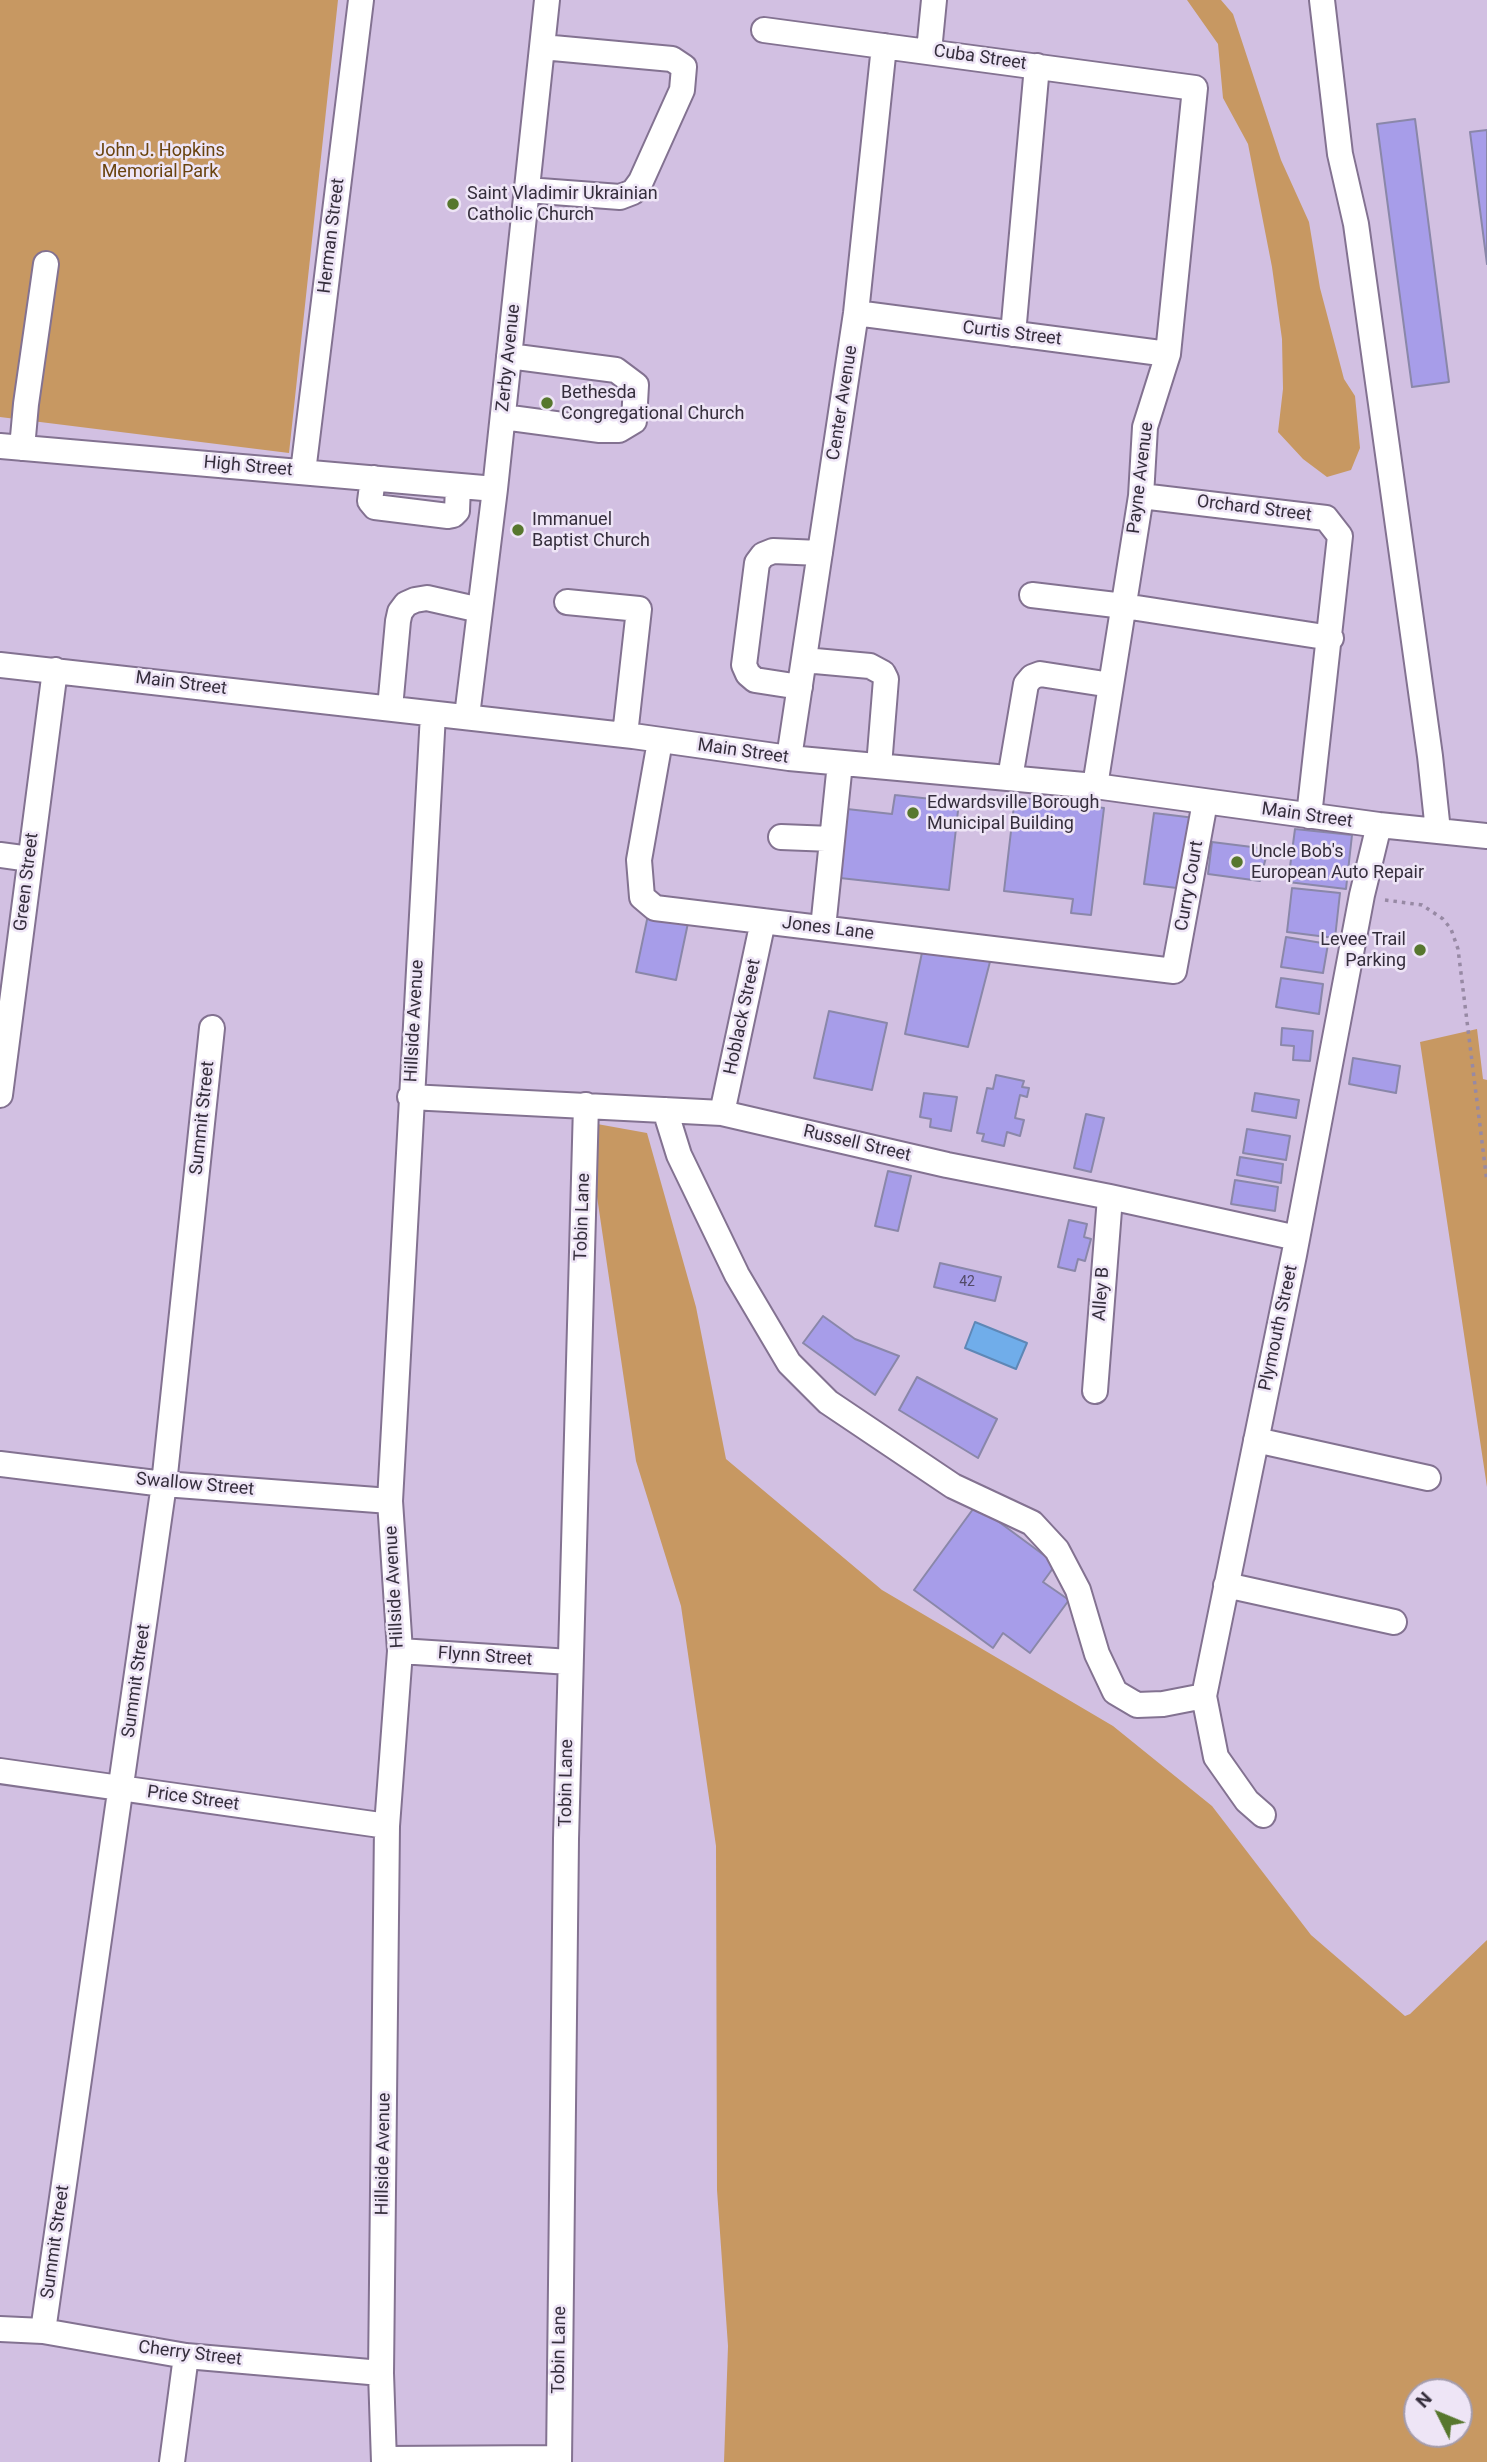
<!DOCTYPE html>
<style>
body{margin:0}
#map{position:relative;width:1487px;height:2462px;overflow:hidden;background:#d2c0e2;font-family:Roboto,sans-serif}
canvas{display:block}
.north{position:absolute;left:1403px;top:2378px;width:70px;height:70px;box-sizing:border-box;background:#eee5f6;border:2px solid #a49cac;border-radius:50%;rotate:313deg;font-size:19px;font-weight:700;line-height:28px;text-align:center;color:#352e3c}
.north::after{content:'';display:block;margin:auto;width:24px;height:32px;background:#57772e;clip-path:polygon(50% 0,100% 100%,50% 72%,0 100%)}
</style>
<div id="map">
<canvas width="1487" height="2462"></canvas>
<div class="north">N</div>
</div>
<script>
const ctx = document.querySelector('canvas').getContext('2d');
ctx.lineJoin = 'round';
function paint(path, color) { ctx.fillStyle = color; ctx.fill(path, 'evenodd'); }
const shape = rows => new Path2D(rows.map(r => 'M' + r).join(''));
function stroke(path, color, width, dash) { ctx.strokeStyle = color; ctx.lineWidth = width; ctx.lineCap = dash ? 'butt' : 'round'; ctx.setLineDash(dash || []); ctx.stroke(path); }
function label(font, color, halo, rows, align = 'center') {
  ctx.font = font + ' Roboto,sans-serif'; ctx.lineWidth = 5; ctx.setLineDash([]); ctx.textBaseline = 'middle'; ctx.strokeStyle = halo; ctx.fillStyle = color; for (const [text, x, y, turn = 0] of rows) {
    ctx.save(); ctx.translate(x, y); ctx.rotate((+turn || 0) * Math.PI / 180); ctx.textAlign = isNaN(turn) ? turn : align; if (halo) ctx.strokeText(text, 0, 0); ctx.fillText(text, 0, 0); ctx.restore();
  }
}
const green = shape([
 [0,0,338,0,289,453,0,417],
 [1187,0,1221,0,1233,14,1281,160,1309,222,1320,288,1344,379,1355,396,1360,448,1351,470,1327,477,1303,459,1278,432,1283,389,1282,339,1272,267,1248,144,1223,98,1218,44],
 [1477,1029,1483,1079,1487,1080,1487,1487,1420,1042],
 [586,1122,647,1133,696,1307,726,1459,882,1590,1113,1726,1212,1806,1311,1935,1405,2016,1410,2014,1487,1940,1487,2462,724,2462,728,2346,717,2190,716,1846,681,1606,636,1461],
 [1417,2392,1459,2392,1459,2434,1417,2434]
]);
const water = shape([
 [975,1322,1027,1343,1016,1369,965,1348,975,1322]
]);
const building = shape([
 [1415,119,1449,382,1412,387,1377,124,1415,119],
 [1487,130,1487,264,1470,132,1487,130],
 [895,795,959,802,949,890,840,878,847,809,892,814,895,795],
 [1015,797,1104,808,1091,915,1071,913,1073,899,1004,891,1015,797],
 [1154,813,1195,818,1185,889,1144,884,1154,813],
 [1295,829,1352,835,1346,889,1288,882,1295,829],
 [1212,842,1268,849,1260,881,1208,874,1212,842],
 [1292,888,1340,893,1335,938,1287,932,1292,888],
 [648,915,688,923,676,980,636,972,648,915],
 [1286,937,1328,944,1323,973,1281,967,1286,937],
 [924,943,992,954,968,1047,905,1034,924,943],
 [1281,978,1323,984,1319,1014,1276,1007,1281,978],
 [829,1011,887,1023,872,1090,814,1078,829,1011],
 [1282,1028,1313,1031,1310,1061,1293,1060,1294,1046,1281,1045,1282,1028],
 [1353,1058,1400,1066,1396,1093,1349,1084,1353,1058],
 [996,1075,1024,1081,1022,1087,1029,1088,1027,1097,1020,1095,1015,1118,1024,1120,1020,1136,1007,1132,1004,1146,982,1141,984,1134,977,1133,987,1088,993,1089,996,1075],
 [924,1093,957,1097,951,1131,930,1127,931,1119,920,1117,924,1093],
 [1255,1093,1299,1100,1296,1118,1252,1111,1255,1093],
 [1086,1114,1104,1118,1091,1172,1074,1168,1086,1114],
 [1247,1129,1290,1136,1286,1160,1243,1153,1247,1129],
 [1240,1157,1283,1164,1281,1183,1237,1175,1240,1157],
 [888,1171,911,1176,898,1231,875,1226,888,1171],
 [1235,1180,1278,1187,1275,1211,1231,1204,1235,1180],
 [1069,1220,1087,1224,1084,1237,1091,1239,1085,1261,1078,1259,1075,1271,1058,1267,1069,1220],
 [940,1263,1001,1277,995,1301,934,1287,940,1263],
 [823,1316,855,1339,899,1356,875,1395,803,1343,823,1316],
 [917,1377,997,1419,978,1458,899,1410,917,1377],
 [976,1505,1056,1564,1043,1582,1069,1600,1030,1653,1003,1633,993,1648,914,1590,976,1505]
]);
const path = shape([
 [1385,900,1422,905,1443,919,1451,929,1458,949,1487,1182]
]);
const minor = shape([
 [1322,0,1340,154,1356,224,1430,756,1438,831],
 [764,30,1195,88,1168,354,1145,427,1141,496,1095,786],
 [929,51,934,0],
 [527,190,620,197,633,192,641,181,682,90,684,67,672,59,542,47],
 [856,313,1168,354],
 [1013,334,1037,66],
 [503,417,600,430,619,430,634,421,636,385,616,370,509,356],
 [0,446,495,489],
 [22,448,26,404,46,264],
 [303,472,361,0],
 [373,478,370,501,375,507,448,516,453,515,457,511,458,486],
 [1141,496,1326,518,1340,536,1309,816],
 [1032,595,1124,606,1331,638],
 [567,602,639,609,625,735],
 [804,660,870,666,883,673,886,679,879,766],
 [0,665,633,736,789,758,1095,786,1379,825,1487,836],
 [800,687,755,680,748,674,744,665,757,563,763,555,773,551,820,553],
 [390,708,398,621,400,612,406,604,415,600,427,598,480,610],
 [467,716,495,489,547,0],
 [660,741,639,860,642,897,655,908,1174,971,1205,802],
 [789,758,856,313,884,46],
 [1010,778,1026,684,1032,677,1040,674,1111,685],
 [781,837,832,839],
 [0,855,30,859],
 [823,928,840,763],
 [0,1095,55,670],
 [410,1097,722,1113,947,1165,1110,1197,1297,1238],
 [665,1110,679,1155,737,1275,789,1363,828,1402,953,1486,1032,1523,1057,1550,1078,1590,1097,1654,1115,1692,1137,1705,1163,1704,1204,1696],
 [722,1113,763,921],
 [1095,1391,1110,1197],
 [1256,1440,1428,1478],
 [0,1464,164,1484,390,1501],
 [1226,1585,1394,1622],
 [400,1651,570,1662],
 [0,1771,387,1826],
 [1263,1815,1247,1801,1216,1757,1204,1696,1294,1255,1362,895,1379,825],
 [0,2329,43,2331,186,2356,381,2373],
 [43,2331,164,1484,212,1028],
 [384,2459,559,2458],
 [172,2462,186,2356],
 [384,2462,381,2373,387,1826,400,1651,390,1501,433,714],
 [559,2462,566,1839,586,1105]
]);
const markers = [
 [453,204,7,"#57772e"],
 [547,403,7,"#57772e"],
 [518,530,7,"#57772e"],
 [913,813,7,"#57772e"],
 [1237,862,7,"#57772e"],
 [1420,950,7,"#57772e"]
];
const numberNames = [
 ["42",967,1282]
];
const streetNames = [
 ["Cuba Street",980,58,8],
 ["Herman Street",332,236,-83],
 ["Curtis Street",1012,334,7],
 ["Zerby Avenue",509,358,-84],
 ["Center Avenue",843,403,-81],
 ["High Street",248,467,5],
 ["Payne Avenue",1141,478,-83],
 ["Orchard Street",1254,509,7],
 ["Main Street",181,684,7],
 ["Main Street",743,752,8],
 ["Main Street",1307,816,8],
 ["Green Street",27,882,-83],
 ["Curry Court",1190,886,-80],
 ["Jones Lane",828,929,7],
 ["Hoblack Street",743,1017,-78],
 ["Hillside Avenue",415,1021,-87],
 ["Summit Street",203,1118,-84],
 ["Russell Street",857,1144,13],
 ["Tobin Lane",583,1217,-88],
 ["Alley B",1102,1294,-86],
 ["Plymouth Street",1279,1328,-78],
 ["Swallow Street",195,1485,5],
 ["Hillside Avenue",395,1587,-93],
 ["Flynn Street",485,1657,4],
 ["Summit Street",137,1681,-82],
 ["Tobin Lane",567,1783,-89],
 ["Price Street",193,1799,8],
 ["Hillside Avenue",384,2154,-89],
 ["Summit Street",56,2242,-82],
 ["Tobin Lane",560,2350,-89],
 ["Cherry Street",190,2354,7]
];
const parkNames = [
 ["John J. Hopkins",160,151],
 ["Memorial Park",160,172]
];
const poiNames = [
 ["Saint Vladimir Ukrainian",467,194],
 ["Catholic Church",467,215],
 ["Bethesda",561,393],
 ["Congregational Church",561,414],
 ["Immanuel",532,520],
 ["Baptist Church",532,541],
 ["Edwardsville Borough",927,803],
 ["Municipal Building",927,824],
 ["Uncle Bob's",1251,852],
 ["European Auto Repair",1251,873],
 ["Levee Trail",1406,940,"right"],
 ["Parking",1406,961,"right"]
];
paint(green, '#c79862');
paint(water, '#70adea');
stroke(water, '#5e87b6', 2);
paint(building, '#a79de9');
stroke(building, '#8a87a9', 2);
stroke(minor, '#837291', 28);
stroke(path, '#9789a4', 3.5, [3.5, 5]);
stroke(minor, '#fff', 24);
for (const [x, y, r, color] of markers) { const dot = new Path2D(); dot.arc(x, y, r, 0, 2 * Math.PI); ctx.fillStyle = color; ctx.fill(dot); stroke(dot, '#eee5f6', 2.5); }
label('14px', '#524a67', null, numberNames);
label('18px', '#352e3c', '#eee5f6', streetNames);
label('18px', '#69430e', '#eee5f6', parkNames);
label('18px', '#352e3c', '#eee5f6', poiNames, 'left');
</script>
